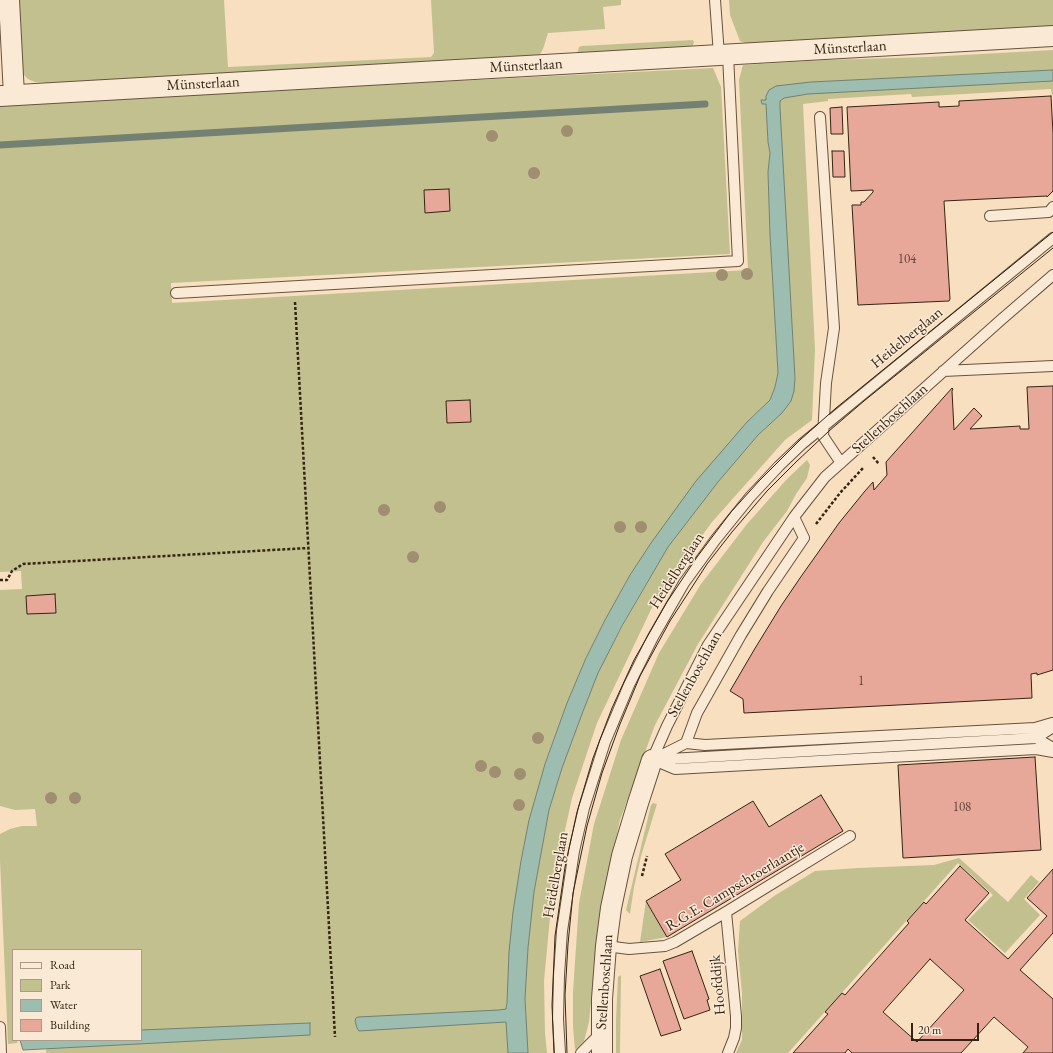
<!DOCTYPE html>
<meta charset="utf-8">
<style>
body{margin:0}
#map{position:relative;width:1053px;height:1053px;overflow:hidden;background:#f7dfbf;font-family:"EB Garamond",serif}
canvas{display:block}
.legend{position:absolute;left:12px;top:949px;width:130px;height:92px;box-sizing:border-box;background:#faead5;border:1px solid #ab9b88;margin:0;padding:5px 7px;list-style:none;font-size:12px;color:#352414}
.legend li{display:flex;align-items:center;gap:8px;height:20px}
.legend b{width:20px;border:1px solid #ab9b88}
.scale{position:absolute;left:911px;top:1023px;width:68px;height:18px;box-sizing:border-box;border:2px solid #352414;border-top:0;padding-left:5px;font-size:12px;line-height:14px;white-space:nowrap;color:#352414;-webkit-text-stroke:3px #faead5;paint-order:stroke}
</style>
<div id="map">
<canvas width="1053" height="1053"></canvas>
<ul class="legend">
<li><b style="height:5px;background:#faead5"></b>Road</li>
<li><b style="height:11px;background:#c2c08e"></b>Park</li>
<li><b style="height:11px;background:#9dbdb0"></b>Water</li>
<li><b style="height:11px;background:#e7a799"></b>Building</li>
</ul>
<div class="scale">20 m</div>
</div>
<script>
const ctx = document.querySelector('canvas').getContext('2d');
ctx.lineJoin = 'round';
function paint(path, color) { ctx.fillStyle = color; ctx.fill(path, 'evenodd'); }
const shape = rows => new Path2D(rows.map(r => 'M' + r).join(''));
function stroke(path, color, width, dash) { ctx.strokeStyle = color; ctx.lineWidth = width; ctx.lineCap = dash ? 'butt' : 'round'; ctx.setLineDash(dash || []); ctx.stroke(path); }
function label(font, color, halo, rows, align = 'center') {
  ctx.font = font + ' "EB Garamond",serif'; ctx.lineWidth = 3; ctx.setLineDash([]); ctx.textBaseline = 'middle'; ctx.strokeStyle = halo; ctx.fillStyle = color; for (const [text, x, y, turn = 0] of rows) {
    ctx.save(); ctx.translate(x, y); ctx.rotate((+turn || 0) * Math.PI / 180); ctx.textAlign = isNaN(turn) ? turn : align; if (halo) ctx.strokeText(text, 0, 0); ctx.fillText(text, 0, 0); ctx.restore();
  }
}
const green = shape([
 [17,0,224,0,228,67,431,57,434,53,431,0,621,0,621,5,603,7,605,29,548,33,543,49,539,56,45,83,35,82,28,79,21,72],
 [729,0,1053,0,1053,28,748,44,740,41,730,15],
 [693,40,694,42,693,45,690,48,577,54,579,47,582,46],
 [1053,50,1053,95,1052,95,1051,89,912,97,911,94,828,99,828,101,803,104,815,350,812,420,785,440,712,522,656,599,597,723,572,798,553,885,544,981,545,1033,547,1053,528,1053,525,999,528,948,534,892,549,810,562,768,582,714,598,672,622,627,668,547,718,482,758,435,782,413,791,401,795,378,780,114,767,116,768,142,770,153,768,172,770,235,778,373,775,387,770,400,747,422,651,543,630,575,605,620,586,658,567,703,545,764,529,820,521,861,513,912,507,1003,506,1009,508,1053,46,1053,47,1040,141,1040,141,950,13,950,13,1040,18,1040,17,1043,8,1044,0,860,0,834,10,829,22,826,37,826,35,809,15,810,0,806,0,590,22,589,21,571,0,572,0,104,713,68,721,87,730,254,171,283,172,303,748,270,739,80,743,65,826,60,928,57],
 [807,460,810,465,807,478,796,494,787,511,763,542,698,644,655,725,620,820,600,913,589,1022,584,1041,575,1050,573,1027,573,992,579,903,594,824,621,740,659,653,701,584,747,524,787,479],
 [653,803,657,804,641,856,634,887,630,914,626,910,639,855,651,805],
 [959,858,1008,902,1031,875,1039,882,1024,899,1040,915,1005,953,968,920,993,895,958,863,788,1053,736,1053,742,1040,742,993,738,951,740,921,774,896,815,871,858,868,934,865],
 [646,901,667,937,640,942],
 [621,975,620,1053,616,1053,616,1020,618,977]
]);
const water = shape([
 [1053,70,1053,81,808,94,784,98,780,101,780,108,795,378,794,391,791,401,782,413,758,435,718,482,668,547,622,626,598,673,582,714,562,768,549,810,534,892,528,948,525,999,528,1053,508,1053,506,1022,359,1031,357,1028,355,1021,356,1018,358,1017,499,1010,506,1009,507,1003,509,952,513,912,521,861,529,820,545,764,567,703,586,658,605,620,630,575,651,543,696,481,747,422,770,400,775,387,778,373,770,235,768,172,770,153,768,142,766,104,762,104,761,100,766,100,766,96,769,90,776,86,811,82,1053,70],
 [310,1023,310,1035,23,1050,20,1040,141,1040,141,1030,310,1023]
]);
const stream = shape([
 [0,145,705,104]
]);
const building = shape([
 [1051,96,1053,133,1053,191,1047,197,1047,196,944,201,950,299,949,301,858,305,852,205,861,205,861,202,864,202,873,192,873,190,851,191,847,107,939,102,939,107,959,106,959,101,1051,96],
 [842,107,843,134,831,134,830,108,842,107],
 [832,151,844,151,845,177,833,177,832,151],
 [449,189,450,211,425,213,424,190,449,189],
 [1053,386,1053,670,1037,675,1037,673,1031,674,1032,698,744,713,743,699,730,691,754,650,781,606,800,578,839,523,865,491,873,482,874,490,887,475,886,462,952,388,953,389,952,391,954,430,974,408,982,416,970,429,1020,426,1020,429,1029,429,1027,387,1053,386],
 [470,400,471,422,447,423,446,401,470,400],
 [55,594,56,613,27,614,26,596,55,594],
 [1035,757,1041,850,903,858,898,765,1035,757],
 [821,795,843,831,667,937,646,901,681,880,665,854,753,801,769,827,821,795],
 [960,866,989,893,965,920,1008,959,1047,916,1027,898,1053,869,1053,933,1020,970,1053,999,1053,1053,1023,1053,1028,1047,994,1017,961,1053,852,1053,848,1049,845,1053,793,1053,828,1014,825,1012,842,993,845,995,909,923,907,921,924,902,926,904,960,866],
 [930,959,964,990,917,1042,883,1012,930,959],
 [692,951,709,999,707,1000,710,1010,684,1019,663,961,692,951],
 [660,969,681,1030,661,1036,640,976,660,969]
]);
const path = shape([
 [295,302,335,1037],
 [873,457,879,464],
 [816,524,840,493,863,468],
 [0,580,7,580,12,571,23,564,308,548],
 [642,876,647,856]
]);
const service = shape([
 [715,0,719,55],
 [820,117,834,328,826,383,823,436,841,463],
 [990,216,1049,212,1053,207],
 [176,293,738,261,728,55],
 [943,371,1053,366],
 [1036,738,1053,748],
 [686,743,705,745,1035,728,1052,723],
 [686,743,697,713,741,635,768,591,804,538,794,517],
 [656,758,686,743],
 [652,760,667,726,708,645,794,517,825,477,1002,319,1053,275],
 [652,760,1036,738,1053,727],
 [656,761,675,769,1036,749,1053,752],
 [726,912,736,1016,736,1028,734,1038,728,1053],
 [606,946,629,949,665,946,675,942,726,912,850,836],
 [0,1027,1,1053],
 [560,1053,558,1019,559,975,562,931,574,851,584,808,605,742,629,685,653,637,684,583,716,539,750,497,779,466,802,444,1053,238],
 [581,1053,601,1033]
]);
const minor = shape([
 [9,0,14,95],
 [0,96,1053,36],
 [602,1053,602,999,606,946,611,908,622,856,638,803,652,760]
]);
const tram = shape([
 [554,1053,552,1005,555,936,565,867,577,812,593,758,612,708,634,660,667,602,697,557,731,512,759,481,800,440,836,408,1053,232],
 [567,1053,565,995,568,944,573,893,587,826,602,773,620,724,640,676,670,621,707,564,732,532,767,491,796,462,829,431,864,401,1053,248]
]);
const trees = [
 [567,131],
 [492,136],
 [534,173],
 [747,274],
 [722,275],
 [440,507],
 [384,510],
 [620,527],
 [641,527],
 [413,557],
 [538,738],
 [481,766],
 [495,772],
 [520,774],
 [51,798],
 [75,798],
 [519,805]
];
const numberNames = [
 ["104",907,259],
 ["1",861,681],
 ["108",962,807]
];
const streetNames = [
 ["Münsterlaan",850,48,-3],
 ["Münsterlaan",526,66,-3],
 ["Münsterlaan",203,84,-3],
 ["Heidelberglaan",907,338,-39],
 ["Stellenboschlaan",890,419,-42],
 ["Heidelberglaan",677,571,-57],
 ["Stellenboschlaan",695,674,-61],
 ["Heidelberglaan",556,875,-80],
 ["R.G.E. Campschroerlaantje",735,887,-31],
 ["Stellenboschlaan",605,982,-86],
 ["Hoofddijk",718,985,-95]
];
paint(green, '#c2c08e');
paint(water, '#9dbdb0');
stroke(water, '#738072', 1);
stroke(stream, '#738072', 7);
paint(building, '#e7a799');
stroke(building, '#352414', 1);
stroke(service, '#66533f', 12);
stroke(minor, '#66533f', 22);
stroke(path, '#352414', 2.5, [3, 2]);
stroke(service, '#faead5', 10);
stroke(minor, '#faead5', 20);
stroke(tram, '#352414', 1);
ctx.fillStyle = '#a08e71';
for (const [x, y] of trees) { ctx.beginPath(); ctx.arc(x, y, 6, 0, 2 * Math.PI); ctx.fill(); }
label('13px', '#624535', null, numberNames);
label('15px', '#352414', '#faead5', streetNames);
</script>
